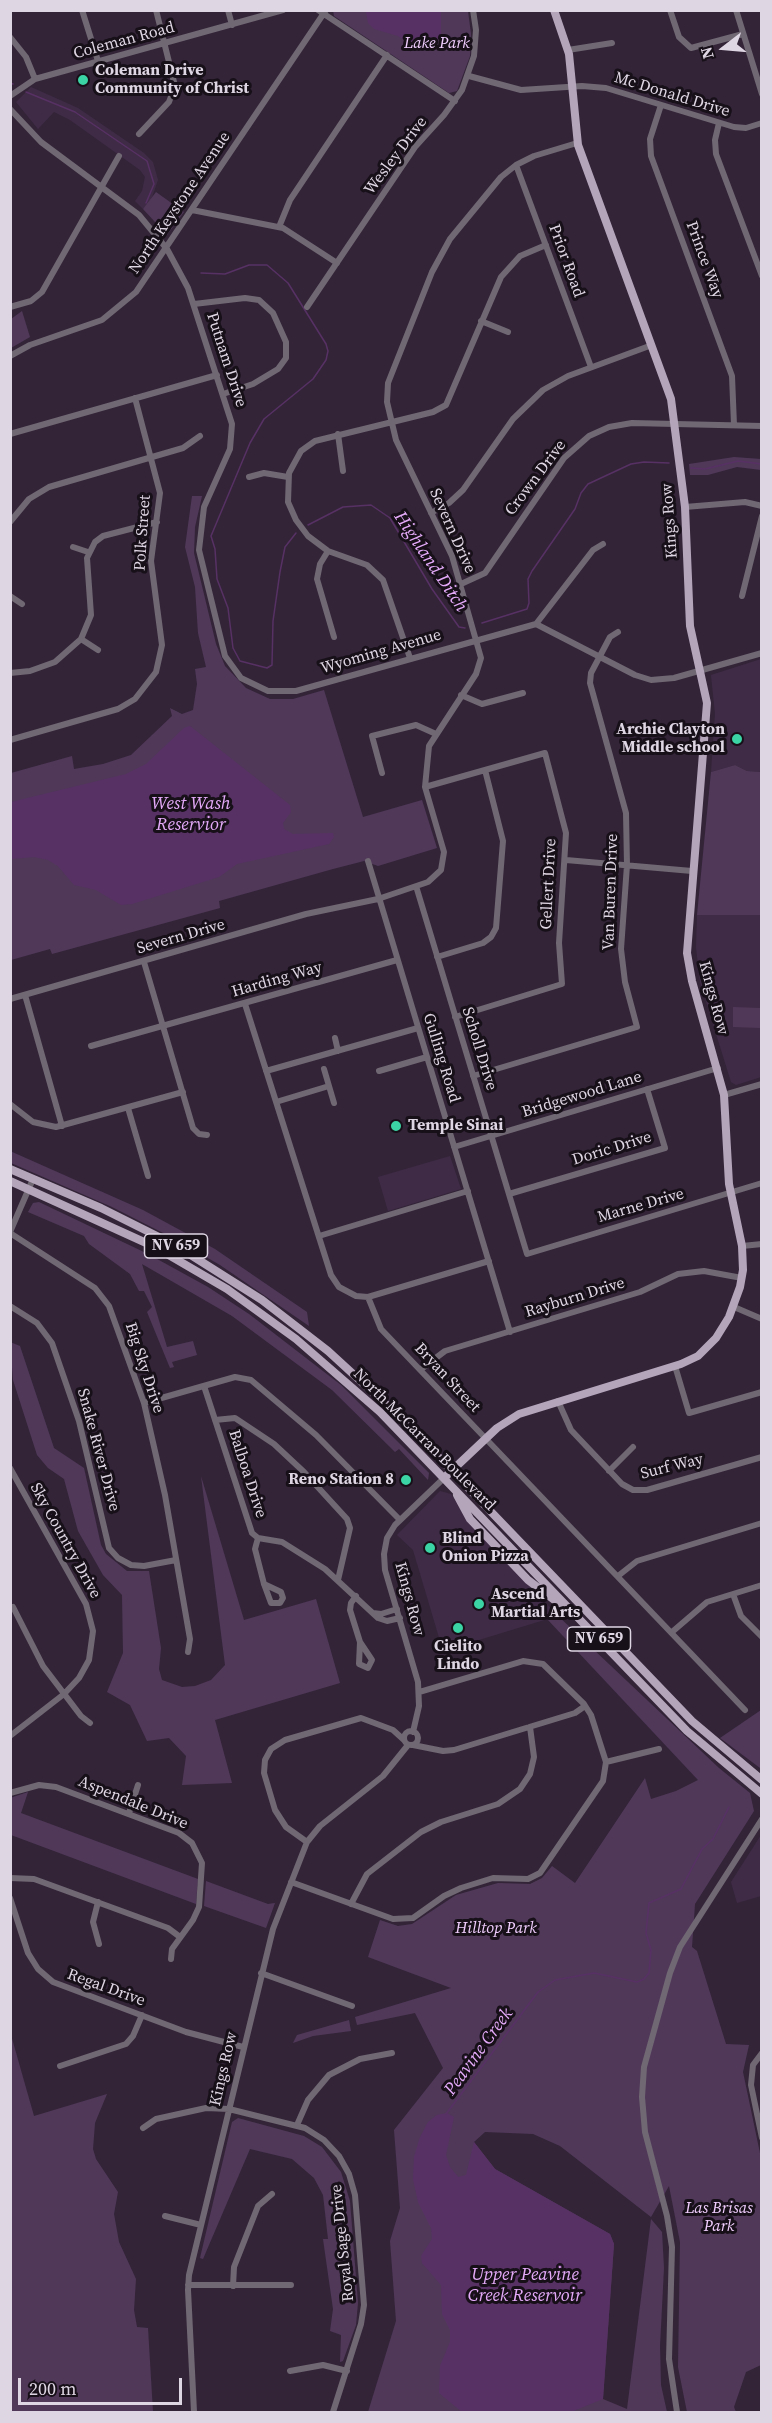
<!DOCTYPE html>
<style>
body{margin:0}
#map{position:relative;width:772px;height:2423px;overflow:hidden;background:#332438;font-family:"Source Serif 4",serif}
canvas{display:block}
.frame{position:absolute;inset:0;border:12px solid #dfd6e3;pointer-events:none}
.north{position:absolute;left:694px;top:18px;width:60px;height:60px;-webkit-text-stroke:4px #171019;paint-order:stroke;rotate:254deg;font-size:16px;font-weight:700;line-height:24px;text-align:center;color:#dfd6e3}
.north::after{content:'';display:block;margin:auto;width:21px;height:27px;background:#dfd6e3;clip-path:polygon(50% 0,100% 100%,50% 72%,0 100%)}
.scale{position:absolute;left:18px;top:2378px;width:164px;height:27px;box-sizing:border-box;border:3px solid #dfd6e3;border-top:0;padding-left:8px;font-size:18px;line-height:21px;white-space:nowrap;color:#dfd6e3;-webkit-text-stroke:4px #171019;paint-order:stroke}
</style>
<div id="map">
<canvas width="772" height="2423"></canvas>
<div class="frame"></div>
<div class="north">N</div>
<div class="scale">200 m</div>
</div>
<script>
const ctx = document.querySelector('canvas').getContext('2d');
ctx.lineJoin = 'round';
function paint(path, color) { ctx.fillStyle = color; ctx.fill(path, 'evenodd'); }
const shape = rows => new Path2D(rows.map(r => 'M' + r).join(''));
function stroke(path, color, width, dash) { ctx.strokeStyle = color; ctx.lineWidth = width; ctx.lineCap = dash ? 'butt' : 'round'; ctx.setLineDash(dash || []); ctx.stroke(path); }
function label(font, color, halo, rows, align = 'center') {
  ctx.font = font + ' "Source Serif 4",serif'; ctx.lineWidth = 6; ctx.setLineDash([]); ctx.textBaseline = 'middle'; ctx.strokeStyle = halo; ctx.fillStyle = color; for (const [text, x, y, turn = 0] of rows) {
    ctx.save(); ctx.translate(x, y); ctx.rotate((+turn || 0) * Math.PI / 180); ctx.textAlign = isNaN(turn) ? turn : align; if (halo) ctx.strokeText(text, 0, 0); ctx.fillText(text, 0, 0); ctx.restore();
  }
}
const built = shape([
 [31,87,78,108,144,153,153,162,158,180,150,203,143,209,135,201,142,191,145,177,140,170,70,120,54,112,38,129,16,102],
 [761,659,761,772,747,771,735,765,711,772,715,714,711,675],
 [697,915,761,915,761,1077,736,1085,731,1082,700,982,696,947],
 [450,1156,461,1189,388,1211,378,1177],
 [440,1491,451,1494,471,1526,537,1593,556,1614,554,1617,443,1651,413,1550,397,1535],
 [761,1835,761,1896,737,1903,731,1882]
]);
const green = shape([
 [333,10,468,11,471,34,470,56,457,91,449,93,334,16],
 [156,192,184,212,167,235,143,209],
 [22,311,30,337,11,348,11,319],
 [734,457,761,459,761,470,737,467,708,475,690,475,689,464],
 [192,496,202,496,195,527,194,553,216,644,225,666,246,688,270,699,293,699,324,690,363,817,422,800,437,848,378,866,364,861,333,869,219,901,220,908,52,954,50,949,11,960,11,773,72,756,74,769,103,764,131,755,172,716,170,708,182,714,193,710,197,684,195,669,206,667,198,633,195,587,185,547],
 [735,765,747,771,761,772,761,915,697,915,711,772],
 [733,1007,760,1008,760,1028,733,1027],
 [10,1151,143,1210,215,1249,307,1312,309,1326,220,1265,173,1238,112,1207,11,1163],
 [39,1202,148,1254,208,1287,249,1314,341,1385,429,1473,428,1480,399,1449,395,1452,332,1390,232,1316,142,1264,167,1347,193,1341,197,1355,172,1362,174,1367,170,1368,147,1312,152,1307,144,1291,139,1291,130,1274,89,1244,84,1236,28,1212,33,1203],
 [10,1342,20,1346,54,1448,84,1468,101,1545,106,1554,127,1571,149,1571,161,1648,159,1669,162,1680,182,1687,195,1686,211,1680,225,1665,201,1476,244,1620,316,1599,340,1683,215,1720,232,1783,182,1785,186,1756,169,1738,147,1741,130,1705,107,1692,123,1653,122,1595,103,1575,78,1531,64,1479,48,1468,37,1455,13,1380],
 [556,1614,719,1768,750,1793,754,1811,695,1904,692,1947,697,1951,726,2044,749,2045,743,2072,761,2158,761,2365,746,2372,734,2407,736,2412,687,2412,678,2367,680,2242,669,2186,651,2217,560,2146,533,2134,485,2132,474,2142,495,2169,610,2234,614,2244,603,2399,627,2409,651,2219,662,2232,664,2268,660,2346,661,2385,667,2412,368,2412,396,2321,390,2241,400,2208,394,2130,443,2068,415,2013,357,2025,355,2017,451,1988,368,1957,380,1920,398,1926,412,1924,456,1895,498,1883,530,1884,542,1878,552,1866,575,1883,645,1778,651,1799,676,1791,698,1780,548,1620],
 [761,1710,762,1767,760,1768,720,1738],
 [28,1792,21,1813,198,1879,196,1904,11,1835,10,1798],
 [206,1881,268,1904,275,1903,266,1928,204,1906],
 [349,2020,351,2031,313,2036,293,2043,297,2035],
 [11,2035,34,2116,107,2094,95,2123,93,2149,96,2159,118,2192,114,2214,119,2242,136,2279,134,2310,137,2327,148,2328,153,2412,11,2412],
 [238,2118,304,2136,322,2147,341,2172,350,2201,358,2303,356,2325,343,2361,340,2362,341,2335,330,2331,333,2309,323,2239,328,2239,323,2195,314,2178,292,2159,250,2149,203,2259,200,2258,232,2122]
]);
const water = shape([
 [366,11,441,11,441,35,433,46,418,49,398,36,374,29,368,23],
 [190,726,290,805,291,812,283,823,284,829,293,834,333,833,334,837,329,844,237,864,219,877,132,904,121,905,96,890,74,885,58,866,48,860,34,857,11,859,11,802,126,774,146,764,184,728],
 [447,2113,454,2117,446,2155,450,2167,458,2177,466,2175,474,2142,495,2169,610,2234,614,2244,603,2399,571,2412,462,2412,439,2393,440,2366,450,2342,450,2330,442,2314,441,2285,422,2263,421,2256,432,2239,431,2228,418,2202,413,2179,414,2157,420,2137,428,2122,437,2115]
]);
const stream = shape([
 [10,83,13,84],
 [26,92,75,112,147,161,154,184,146,203],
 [201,273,225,274,249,265,267,265,288,283,326,344,328,351,326,360,313,379,264,419,250,443,211,536,215,549,217,579,228,608,233,648,240,661,267,668,272,665,273,621,280,572,285,547,296,533],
 [691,468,705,469,738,461,762,464],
 [308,525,343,507,371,505,390,518,432,589,459,627,465,628],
 [482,623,527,609,529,603,528,579,532,571,575,509,581,493,588,484,631,464,644,462,669,463],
 [446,2114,538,1992,555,1980,594,1973,637,1982,644,1979,649,1973,651,1950,646,1933,649,1903,681,1889,702,1849,713,1839,729,1807]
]);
const minor = shape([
 [82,10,98,61],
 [228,10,232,25],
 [318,10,455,101],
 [670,10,679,37,691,48,743,34],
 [736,10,762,94],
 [10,37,26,57,35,79],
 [568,50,612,43],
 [469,76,521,90,582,86,606,88,734,127,746,128,762,123],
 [10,96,35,79,283,10],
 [661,105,650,139,651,156,732,376,734,425],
 [10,109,41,142,139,215,167,249,188,288,232,424,230,449,204,507,199,550,225,656,241,678,268,691,296,691,536,624,635,675,651,680,674,678,762,653],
 [719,123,715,140,716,154,762,276],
 [139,134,169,102,175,86,156,10],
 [516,165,591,367],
 [192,210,283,228,337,263],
 [279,227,290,200,387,55],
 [194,304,245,298,259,300,273,313,286,342,286,358,278,369,253,384,223,394],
 [10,307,31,301,42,292,119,156],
 [307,307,415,147,444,115,462,90,474,56,476,30,473,10],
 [481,321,508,332],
 [10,356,30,345,102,320,136,292,326,10],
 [10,434,217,375],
 [338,434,343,471],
 [249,477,264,473,288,477],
 [685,507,745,502,762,506],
 [431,513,449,503,463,490,513,419,543,390,568,376,652,345],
 [10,522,29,499,49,487,183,448,200,436],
 [73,547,88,552],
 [328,551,320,564,317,579,334,637],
 [461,584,485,573,564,458,589,436,609,427,632,423,762,426],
 [10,596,22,604],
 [742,596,762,516],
 [536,624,593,550,603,544],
 [81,639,98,650],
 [410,658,383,580,367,565,328,551,308,536,296,520,288,502,289,473,301,451,315,441,433,412,446,405,501,277,520,256,546,245],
 [10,673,30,671,55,662,81,639,91,615,87,558,95,542,103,536,157,522],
 [461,695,482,704,523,693],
 [10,740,118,709,135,699,156,672,162,645,151,561,160,493,135,398],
 [382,773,372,736,416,725,436,734],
 [425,787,545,753,566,833,559,943,562,984,455,1017],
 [566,860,692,871],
 [368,861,510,1332],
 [416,886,527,1254,762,1183],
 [437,957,483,943,491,937,496,928,503,841,485,770],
 [144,962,193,1128,199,1134,207,1135],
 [25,995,62,1126],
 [10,999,306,914,378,899,428,882,441,870,444,852,425,787,429,746,476,674,481,658,452,556,396,440,387,402,388,383,432,272,450,239,501,177,516,165,534,156,577,143],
 [245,1004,331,1275,339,1287,356,1296,368,1297,489,1261],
 [335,1038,338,1051],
 [91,1046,397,960],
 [324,1069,329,1086],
 [266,1071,418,1028],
 [379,1071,427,1057],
 [473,1076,637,1027,625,982,621,949,627,865,626,813,590,683,591,673,610,637,618,632],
 [724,1095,762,1084],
 [276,1102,329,1086,334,1103],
 [10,1104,33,1122,56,1127,183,1092],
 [128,1108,148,1176],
 [454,1147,718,1068],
 [509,1194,665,1148,647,1089],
 [10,1232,33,1179],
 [10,1233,95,1288,109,1306,144,1403,165,1495,190,1639,188,1652],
 [319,1236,468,1191],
 [742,1246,762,1244],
 [368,1297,381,1329,745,1710],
 [10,1306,37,1323,52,1343,79,1421,109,1548,118,1558,131,1565,144,1566,176,1560],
 [734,1307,762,1319],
 [675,1366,689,1413,762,1392],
 [420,1370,445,1351,640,1292,678,1274,704,1271,742,1278],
 [204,1386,252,1533,258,1538,282,1542,325,1569,378,1618,387,1621,400,1618],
 [558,1401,571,1430,622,1484,633,1490,647,1490,762,1457],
 [144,1403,235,1377,251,1380,316,1435,400,1520],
 [215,1420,235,1418,274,1444,304,1472,347,1519,350,1528,338,1580],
 [10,1468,86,1604,93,1631,89,1660,79,1678,64,1694,10,1736],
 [609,1471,633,1447],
 [258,1538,255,1549,264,1584],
 [618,1576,637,1561,762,1523],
 [264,1584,281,1592,283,1598,280,1603,271,1603,264,1584],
 [733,1594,741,1616,762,1637],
 [356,1596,351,1603,350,1610,360,1642,372,1660,368,1668,359,1664,360,1642],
 [13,1607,43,1666,81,1716,90,1723],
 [373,1613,381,1614,397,1609],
 [672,1632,707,1602,762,1585],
 '404 1738a7 7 0 1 1 14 0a7 7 0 1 1-14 0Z',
 [413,1732,419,1706,418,1682,385,1570,384,1554,387,1538,395,1525,444,1478],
 [413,1745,443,1751,454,1750,575,1713,585,1706],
 [606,1762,659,1749],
 [10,1793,39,1785,56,1787,179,1833,192,1843,202,1863,199,1907,193,1920,172,1949,171,1959],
 [129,1813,138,1785],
 [307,1842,286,1827,275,1810,264,1773,265,1760,271,1749,285,1740,361,1718,393,1730,404,1740],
 [10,1878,34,1879,168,1928,180,1937],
 [291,1882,393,1919,413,1918,444,1896,461,1888,493,1878,528,1879,540,1873,603,1781,606,1762,591,1715,584,1704,543,1664,523,1661,419,1692],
 [10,1898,28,1953,38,1969,53,1982,186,2032,243,2047],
 [98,1902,93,1922,99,1944],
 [351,1904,367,1874,421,1832,441,1822,498,1804,520,1789,530,1774,534,1757,530,1727],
 [261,1973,352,2006],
 [762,2053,753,2065,751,2085,762,2138],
 [60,2066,126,2044,133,2036,142,2015],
 [297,2125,308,2100,329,2075,360,2059,392,2053],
 [143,2128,156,2119,206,2108,229,2109,305,2128,324,2140,339,2156,349,2174,355,2195,364,2305,361,2324,333,2412],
 [165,2216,201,2225],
 [188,2285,291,2285],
 [233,2286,234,2267,258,2206,272,2194],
 [290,2371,323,2365,347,2371],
 [194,2412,188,2290,189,2275,273,1929,307,1842,320,1826,383,1776,408,1745],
 [677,2412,669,2359,672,2247,667,2216,645,2132,642,2097,644,2067,670,1973,680,1947,762,1819]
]);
const major = shape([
 [10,1169,101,1208,175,1245,262,1300,328,1351,401,1418,692,1721,762,1780],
 [10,1181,155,1247,227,1289,296,1339,380,1412,687,1731,762,1794],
 [444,1478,497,1428,519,1414,681,1364,698,1356,716,1338,729,1317,740,1287,743,1270,742,1246,729,1184,724,1095,692,981,687,953,707,703,690,626,685,507,671,399,578,145,569,54,554,10],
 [457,1495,470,1519,528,1580,561,1605]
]);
const markers = [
 [83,80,6,"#3bd4a4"],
 [737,739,6,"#3bd4a4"],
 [396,1126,6,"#3bd4a4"],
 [406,1480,6,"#3bd4a4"],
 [430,1548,6,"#3bd4a4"],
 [479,1604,6,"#3bd4a4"],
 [458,1628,6,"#3bd4a4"]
];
const shields = [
 [176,1246,63],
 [599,1639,63]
];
const shieldNames = [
 ["NV 659",176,1246],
 ["NV 659",599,1639]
];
const streetNames = [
 ["Coleman Road",124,41,-15],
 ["Mc Donald Drive",672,95,17],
 ["Wesley Drive",396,156,-53],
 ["North Keystone Avenue",180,203,-56],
 ["Prince Way",704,260,70],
 ["Prior Road",566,261,70],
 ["Putnam Drive",226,360,72],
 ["Crown Drive",536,478,-53],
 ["Kings Row",670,521,-94],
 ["Severn Drive",452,531,66],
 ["Polk Street",143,533,-86],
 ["Wyoming Avenue",381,652,-16],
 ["Gellert Drive",549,884,-87],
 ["Van Buren Drive",611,892,-88],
 ["Severn Drive",181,937,-16],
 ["Harding Way",277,980,-16],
 ["Kings Row",713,998,75],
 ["Scholl Drive",479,1049,73],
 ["Gulling Road",441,1058,73],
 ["Bridgewood Lane",582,1095,-17],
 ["Doric Drive",612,1149,-17],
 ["Marne Drive",641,1206,-16],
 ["Rayburn Drive",575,1298,-17],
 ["Big Sky Drive",144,1368,72],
 ["Bryan Street",447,1378,47],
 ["North McCarran Boulevard",424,1440,45],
 ["Snake River Drive",98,1450,75],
 ["Surf Way",672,1467,-14],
 ["Balboa Drive",247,1474,72],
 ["Sky Country Drive",65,1541,61],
 ["Kings Row",409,1599,75],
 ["Aspendale Drive",133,1803,22],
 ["Regal Drive",106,1988,20],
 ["Kings Row",224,2069,-77],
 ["Royal Sage Drive",343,2243,-96]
];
const parkNames = [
 ["Lake Park",437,44],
 ["Hilltop Park",496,1929],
 ["Las Brisas",719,2209],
 ["Park",719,2227]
];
const poiNames = [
 ["Coleman Drive",95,71],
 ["Community of Christ",95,89],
 ["Archie Clayton",725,730,"right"],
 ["Middle school",725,748,"right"],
 ["Temple Sinai",408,1126],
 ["Reno Station 8",394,1480,"right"],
 ["Blind",442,1539],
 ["Onion Pizza",442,1557],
 ["Ascend",491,1595],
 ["Martial Arts",491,1613],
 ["Cielito",458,1647,"center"],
 ["Lindo",458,1665,"center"]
];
const waterNames = [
 ["Highland Ditch",430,562,56],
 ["West Wash",191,804],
 ["Reservior",191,825],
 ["Peavine Creek",479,2052,-54],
 ["Upper Peavine",525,2275],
 ["Creek Reservoir",525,2296]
];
paint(built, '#3f2b46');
paint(green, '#503859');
paint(water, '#573164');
stroke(stream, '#573164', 1.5);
stroke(minor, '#706873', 6);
stroke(major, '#b5a5bb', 8);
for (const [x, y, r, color] of markers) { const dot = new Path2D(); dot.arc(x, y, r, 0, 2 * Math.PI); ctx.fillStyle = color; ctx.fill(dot); stroke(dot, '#171019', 2); }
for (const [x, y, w] of shields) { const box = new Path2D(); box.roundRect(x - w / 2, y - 12, w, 24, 4.5); ctx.fillStyle = '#171019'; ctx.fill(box); stroke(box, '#dfd6e3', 1.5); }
label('bold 15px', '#dfd6e3', null, shieldNames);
label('16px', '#dfd6e3', '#171019', streetNames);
label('italic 16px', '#f1cefe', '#171019', parkNames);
label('bold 16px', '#dfd6e3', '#171019', poiNames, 'left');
label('italic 18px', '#e4aaf9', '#171019', waterNames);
</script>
